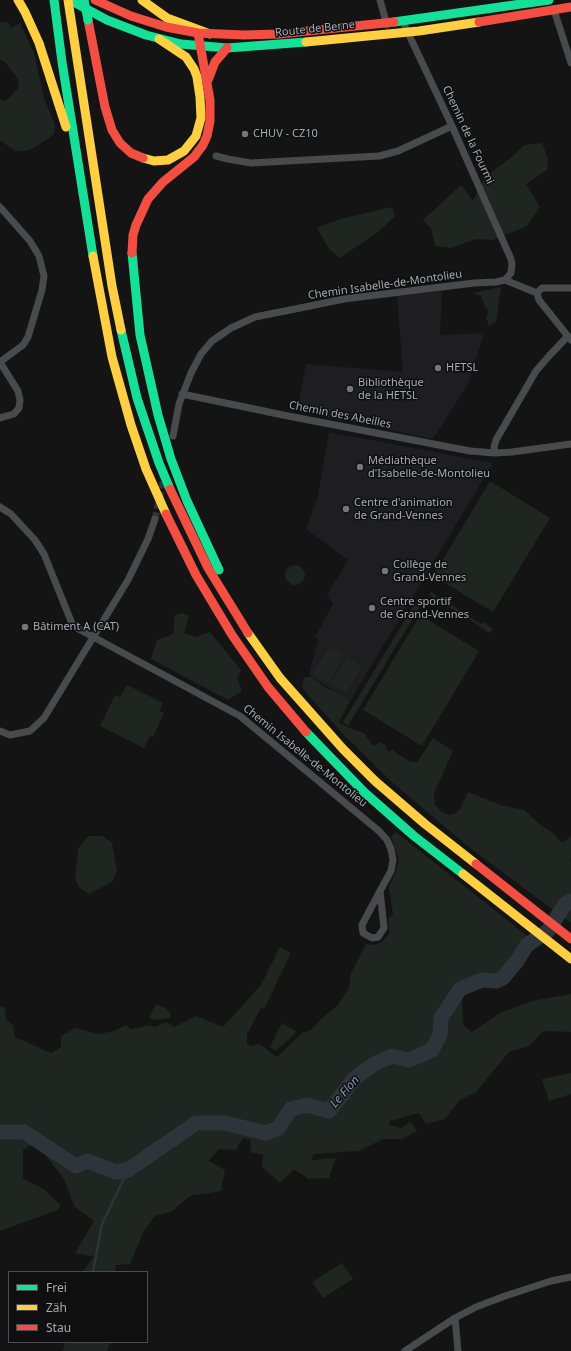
<!DOCTYPE html>
<meta charset="utf-8">
<style>
body{margin:0}
#map{position:relative;width:571px;height:1351px;overflow:hidden;background:#141415;font-family:"Noto Sans",sans-serif}
canvas{display:block}
.legend{position:absolute;left:8px;top:1271px;width:140px;height:72px;box-sizing:border-box;background:#0f0f10;border:1px solid #4c4d52;margin:0;padding:5px 7px;list-style:none;font-size:12px;color:#a7abb4}
.legend li{display:flex;align-items:center;gap:8px;height:20px}
.legend b{width:20px;border:1px solid #4c4d52}
</style>
<div id="map">
<canvas width="571" height="1351"></canvas>
<ul class="legend">
<li><b style="height:5px;background:#16e098"></b>Frei</li>
<li><b style="height:5px;background:#ffcf43"></b>Zäh</li>
<li><b style="height:5px;background:#f24e42"></b>Stau</li>
</ul>
</div>
<script>
const ctx = document.querySelector('canvas').getContext('2d');
ctx.lineJoin = 'round';
function paint(path, color) { ctx.fillStyle = color; ctx.fill(path, 'evenodd'); }
const shape = rows => new Path2D(rows.map(r => 'M' + r).join(''));
function stroke(path, color, width, dash) { ctx.strokeStyle = color; ctx.lineWidth = width; ctx.lineCap = dash ? 'butt' : 'round'; ctx.setLineDash(dash || []); ctx.stroke(path); }
function label(font, color, halo, rows, align = 'center') {
  ctx.font = font + ' "Noto Sans",sans-serif'; ctx.lineWidth = 3; ctx.setLineDash([]); ctx.textBaseline = 'middle'; ctx.strokeStyle = halo; ctx.fillStyle = color; for (const [text, x, y, turn = 0] of rows) {
    ctx.save(); ctx.translate(x, y); ctx.rotate((+turn || 0) * Math.PI / 180); ctx.textAlign = isNaN(turn) ? turn : align; if (halo) ctx.strokeText(text, 0, 0); ctx.fillText(text, 0, 0); ctx.restore();
  }
}
const built = shape([
 [442,291,440,335,484,333,468,384,433,439,297,411,306,364,403,372,397,296],
 [329,432,493,463,350,701,309,675,318,640,315,637,333,604,327,595,348,560,306,529,318,496]
]);
const green = shape([
 [8,22,11,28,20,23,34,53,44,98,55,125,54,134,37,146,26,151,15,151,0,140,0,99,6,101,19,87,18,79,5,62,0,60,0,23],
 [542,143,548,159,547,170,526,184,540,207,527,226,494,240,476,239,451,248,435,246,431,228,423,220,461,185,473,201,484,178,513,156,524,145],
 [392,207,395,216,378,232,340,258,329,249,317,228,340,219],
 [501,287,496,322,489,326,486,318,489,312,484,304,482,297,473,293],
 [490,481,550,518,493,612,433,576],
 '285 575a10 10 0 1 1 20 0a10 10 0 1 1-20 0Z',
 [431,592,481,624,483,622,493,629,490,633,480,627,480,626,429,595],
 [419,597,424,600,348,726,343,722],
 [182,613,189,616,184,633,195,637,210,632,241,670,237,678,242,691,228,700,151,659,157,640,173,634,175,615],
 [420,615,479,651,422,746,363,710],
 [329,647,344,655,328,683,313,674],
 [347,657,362,666,346,693,331,684],
 [304,677,311,677,325,687,335,692,350,701,339,722,347,727,364,733,373,746,379,742,385,745,388,752,392,750,409,761,417,762,433,738,453,751,434,793,435,805,442,812,450,815,456,813,460,809,468,792,500,805,524,810,538,823,553,833,562,843,571,836,571,858,570,860,571,861,571,923,470,848,393,783,343,734,308,695,302,687],
 [127,685,163,703,159,711,164,713,153,737,150,736,144,748,100,726,115,695,120,697],
 [396,832,536,943,516,968,471,985,462,999,463,1025,472,1032,500,1013,532,1001,571,994,571,1032,543,1031,529,1046,509,1052,476,1092,460,1100,445,1119,426,1124,419,1113,390,1121,389,1125,401,1128,411,1122,417,1131,402,1139,383,1139,359,1151,313,1154,312,1160,336,1158,329,1178,309,1179,294,1169,280,1183,262,1167,263,1155,251,1152,250,1140,243,1138,236,1150,219,1149,209,1161,225,1170,221,1191,190,1196,171,1212,155,1216,144,1231,130,1264,116,1265,115,1272,82,1272,94,1257,75,1253,94,1221,74,1206,64,1179,35,1142,23,1150,23,1179,44,1189,61,1206,58,1210,0,1231,0,1006,5,1008,6,1020,13,1025,15,1037,51,1053,61,1047,61,1036,76,1028,98,1034,114,1031,126,1025,131,1029,150,1025,155,1027,166,1022,174,1027,196,1016,223,1027,261,985,280,947,291,953,264,1009,261,1008,247,1034,247,1044,251,1046,259,1044,263,1046,275,1056,278,1056,302,1033,311,1030,321,1019,337,1006,349,988,351,973,366,944,374,945,382,942,389,934,388,919,393,914,389,887,396,872,399,859,391,837],
 [88,836,103,836,112,843,117,871,112,882,89,894,79,887,75,879,78,849],
 [156,1004,166,1008,171,1014,169,1018,154,1020,149,1018],
 [282,1023,296,1031,294,1035,276,1051,270,1047],
 [571,1073,571,1094,549,1101,542,1079],
 [342,1263,353,1279,323,1298,312,1282],
 [65,1342,111,1342,107,1351,63,1351]
]);
const stream = shape([
 [93,1272,102,1224,128,1170]
]);
const river = shape([
 [0,1132,24,1132,76,1166,87,1161,116,1172,128,1170,196,1123,225,1123,266,1133,278,1128,291,1109,307,1105,329,1111,355,1078,374,1064,392,1056,409,1060,432,1050,440,1035,441,1018,460,989,482,980,496,981,503,978,517,961,527,945,548,931,565,904,571,901]
]);
const streetTunnel = shape([
 [155,519,164,478]
]);
const street = shape([
 [380,0,387,25],
 [554,10,571,63],
 [216,156,228,159,251,163,379,156,398,151,452,126],
 [0,207,30,241,39,256,44,276,42,290,28,337,23,345,0,362],
 [505,280,537,293],
 [537,293,539,300,571,340],
 [537,293,542,288,571,288],
 [0,362,18,391,20,400,19,408,14,414,0,418],
 [182,394,288,416,470,451,495,453,512,452,571,444],
 [173,436,179,404,191,373,201,354,212,341,231,328,255,317,310,306,344,299,474,283,496,282,505,280,511,273,512,264,511,259,452,126,402,20],
 [495,453,494,447,496,440,536,371,549,356,568,336],
 [0,507,11,514,35,540,44,554,73,626,240,716,379,831,387,840,391,849,393,860,391,871,380,891,362,925,363,933,372,938,378,937,384,928,380,891],
 [0,731,10,735,30,731,44,718,128,580,148,539,155,519],
 [455,1318,458,1351],
 [405,1351,455,1318,476,1307,505,1296,551,1281,571,1277]
]);
const fast = shape([
 [54,0,62,62,93,256],
 [70,0,107,20,146,35,181,44,227,48,306,42],
 [394,22,549,0],
 [132,253,140,335,158,415,171,459,187,501,219,570],
 [121,330,137,398,159,463,170,489],
 [306,732,364,792,414,836,463,874]
]);
const slow = shape([
 [18,0,25,12,39,43,66,127],
 [68,0,112,286,121,330],
 [142,0,167,18,210,34],
 [306,42,419,31,479,22],
 [143,158,154,161,168,160,184,151,196,136,201,118,200,97,197,77,194,69,186,57,159,39],
 [93,256,112,357,131,425,146,469,166,514],
 [248,633,280,678,343,749,375,781,425,824,476,864],
 [463,874,571,959]
]);
const jam = shape([
 [95,0,131,16,166,27,198,33,244,35,279,34,394,22],
 [88,20,105,107,112,130,120,143,131,153,143,158],
 [479,22,571,7],
 [208,80,215,62,227,48],
 [132,253,133,235,136,225,148,199,163,182,194,157,203,145,207,136,210,121,210,100,198,33],
 [170,489,208,568,248,633],
 [166,514,196,575,232,635,268,687,306,732],
 [476,864,571,939]
]);
const fastBridge = shape([
 [84,0,88,20]
]);
const markers = [
 [245,134,4,"#74767c"],
 [438,368,4,"#74767c"],
 [350,389,4,"#74767c"],
 [360,467,4,"#74767c"],
 [346,509,4,"#74767c"],
 [385,571,4,"#74767c"],
 [372,608,4,"#74767c"],
 [25,627,4,"#74767c"]
];
const streetNames = [
 ["Route de Berne",315,29,-6],
 ["Chemin de la Fourmi",468,135,65],
 ["Chemin Isabelle-de-Montolieu",385,285,-8],
 ["Chemin des Abeilles",340,415,11],
 ["Chemin Isabelle-de-Montolieu",305,756,39]
];
const poiNames = [
 ["CHUV - CZ10",253,134],
 ["HETSL",446,368],
 ["Bibliothèque",358,383],
 ["de la HETSL",358,396],
 ["Médiathèque",368,461],
 ["d'Isabelle-de-Montolieu",368,474],
 ["Centre d'animation",354,503],
 ["de Grand-Vennes",354,516],
 ["Collège de",393,565],
 ["Grand-Vennes",393,578],
 ["Centre sportif",380,602],
 ["de Grand-Vennes",380,615],
 ["Bâtiment A (CAT)",33,627]
];
const waterNames = [
 ["Le Flon",345,1092,-49]
];
paint(built, '#1e1e20');
paint(green, '#1f2520');
stroke(stream, '#2e353a', 2.5);
stroke(river, '#2e353a', 15);
stroke(streetTunnel, '#313235', 7, [7, 3.5]);
stroke(street, '#494a4d', 7);
stroke(fast, '#16e098', 9);
stroke(slow, '#ffcf43', 9);
stroke(jam, '#f24e42', 9);
stroke(fastBridge, '#16e098', 9);
for (const [x, y, r, color] of markers) { const dot = new Path2D(); dot.arc(x, y, r, 0, 2 * Math.PI); ctx.fillStyle = color; ctx.fill(dot); stroke(dot, '#0f0f10', 1.5); }
label('11px', '#a7abb4', '#0f0f10', streetNames);
label('11px', '#a7abb4', '#0f0f10', poiNames, 'left');
label('italic 12px', '#8296ab', '#0f0f10', waterNames);
</script>
